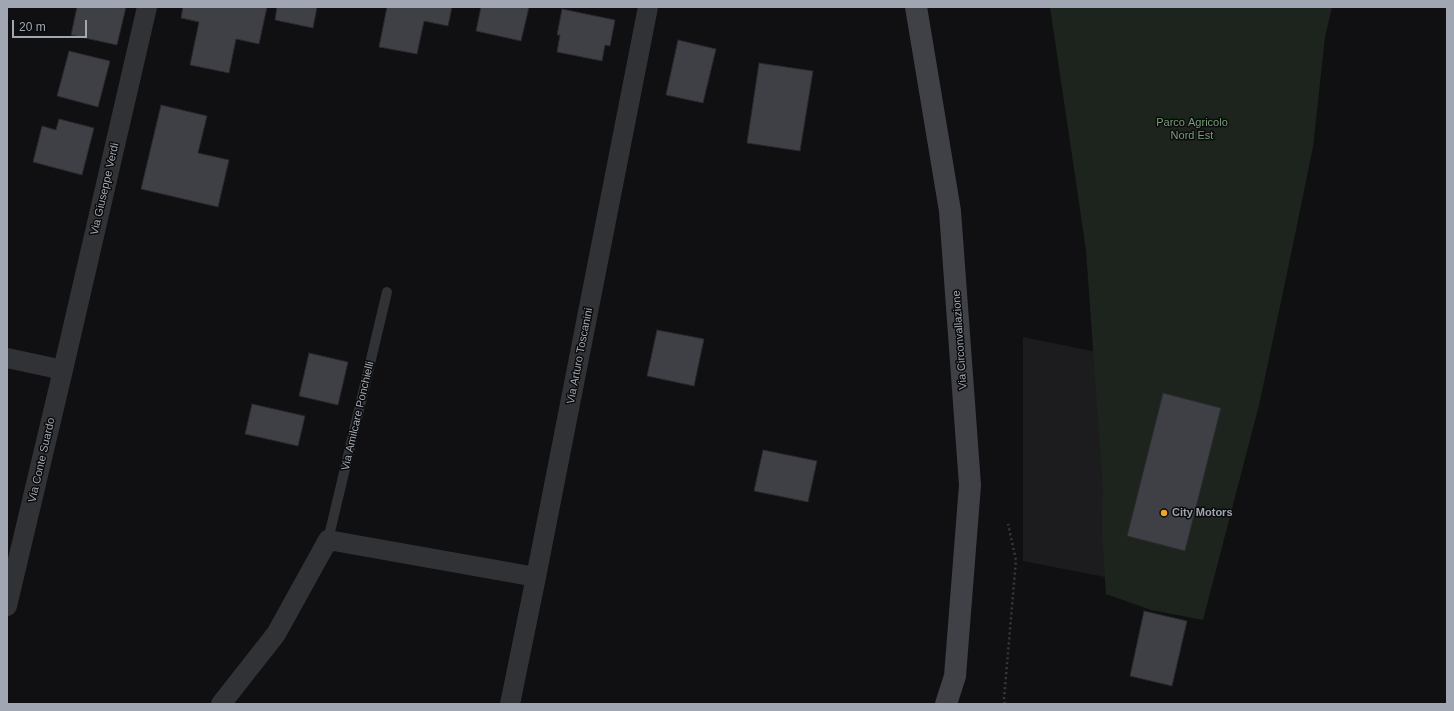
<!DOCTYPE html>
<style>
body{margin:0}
#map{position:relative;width:1454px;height:711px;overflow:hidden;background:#101012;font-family:Arial,sans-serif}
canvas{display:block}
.frame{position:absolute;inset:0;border:8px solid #a1a7b2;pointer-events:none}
.scale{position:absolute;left:12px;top:20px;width:75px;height:18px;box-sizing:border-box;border:2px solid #a1a7b2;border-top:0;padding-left:5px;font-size:12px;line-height:14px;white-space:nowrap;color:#a1a7b2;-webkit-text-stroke:3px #0b0b0c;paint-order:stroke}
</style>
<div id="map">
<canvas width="1454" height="711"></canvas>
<div class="frame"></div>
<div class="scale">20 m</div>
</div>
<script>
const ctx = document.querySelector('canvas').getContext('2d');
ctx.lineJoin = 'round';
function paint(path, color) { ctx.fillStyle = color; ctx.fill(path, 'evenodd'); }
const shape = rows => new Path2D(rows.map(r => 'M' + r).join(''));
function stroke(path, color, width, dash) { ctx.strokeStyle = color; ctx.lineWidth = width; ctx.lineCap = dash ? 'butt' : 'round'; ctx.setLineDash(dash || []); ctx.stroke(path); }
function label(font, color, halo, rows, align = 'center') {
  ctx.font = font + ' Arial,sans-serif'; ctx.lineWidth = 3; ctx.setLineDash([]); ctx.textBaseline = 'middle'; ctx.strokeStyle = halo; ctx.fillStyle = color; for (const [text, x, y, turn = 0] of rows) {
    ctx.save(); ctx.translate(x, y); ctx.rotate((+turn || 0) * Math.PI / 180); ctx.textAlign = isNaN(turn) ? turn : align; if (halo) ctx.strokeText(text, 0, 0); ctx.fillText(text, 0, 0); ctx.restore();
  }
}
const built = shape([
 [1023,337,1258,385,1207,597,1023,561]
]);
const green = shape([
 [1050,7,1332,7,1325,37,1313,147,1286,278,1259,405,1203,620,1151,610,1106,594,1102,532,1103,490,1086,250]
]);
const building = shape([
 [77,7,126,7,117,45,71,35,77,7],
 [183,7,267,7,259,44,236,39,229,73,190,65,199,22,181,18,183,7],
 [277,7,317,7,313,28,275,20,277,7],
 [387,7,452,7,448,26,424,21,417,54,379,47,387,7],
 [481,7,529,7,521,41,476,31,481,7],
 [562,9,615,20,610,46,605,45,602,61,557,52,560,35,557,35,562,9],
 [678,40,716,49,703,103,666,95,678,40],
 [69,51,110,61,98,107,57,96,69,51],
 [759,63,813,71,800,151,747,143,759,63],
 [161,105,207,116,198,153,229,160,218,207,141,189,161,105],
 [59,119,94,128,82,175,33,162,42,126,56,130,59,119],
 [657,330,704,339,694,386,647,376,657,330],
 [309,353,348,362,338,405,299,396,309,353],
 [1163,393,1221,408,1185,551,1127,536,1163,393],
 [252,404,305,416,298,446,245,434,252,404],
 [763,450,817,461,808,502,754,491,763,450],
 [1144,611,1187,621,1172,686,1130,676,1144,611]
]);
const path = shape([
 [1005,704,1004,699,1016,560,1008,524]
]);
const lane = shape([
 [328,540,387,292]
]);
const street = shape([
 [7,358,63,370],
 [7,606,63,370,147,7],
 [221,704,276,634,328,540,536,577],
 [510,704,536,577,648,7]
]);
const secondary = shape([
 [916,7,950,211,970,485,955,676,946,704]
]);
const markers = [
 [1164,513,4,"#efa42a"]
];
const parkNames = [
 ["Parco Agricolo",1192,123],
 ["Nord Est",1192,136]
];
const streetNames = [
 ["Via Giuseppe Verdi",105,189,-77],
 ["Via Circonvallazione",960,340,-94],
 ["Via Arturo Toscanini",580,356,-79],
 ["Via Amilcare Ponchielli",358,416,-77],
 ["Via Conte Suardo",42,460,-77]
];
const poiNames = [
 ["City Motors",1172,513]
];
paint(built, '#1c1c1e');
paint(green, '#1d241d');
paint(building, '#3f4045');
stroke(building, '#2a2a2e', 1);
stroke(path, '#37393d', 2.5, [2, 3]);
stroke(lane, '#313236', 10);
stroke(street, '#313236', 20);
stroke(secondary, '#3f4146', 22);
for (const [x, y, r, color] of markers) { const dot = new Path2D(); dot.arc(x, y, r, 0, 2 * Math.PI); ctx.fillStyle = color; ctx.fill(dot); stroke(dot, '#0b0b0c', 1.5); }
label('11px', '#789d79', '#0b0b0c', parkNames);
label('11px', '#a1a7b2', '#0b0b0c', streetNames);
label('bold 11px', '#a1a7b2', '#0b0b0c', poiNames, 'left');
</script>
